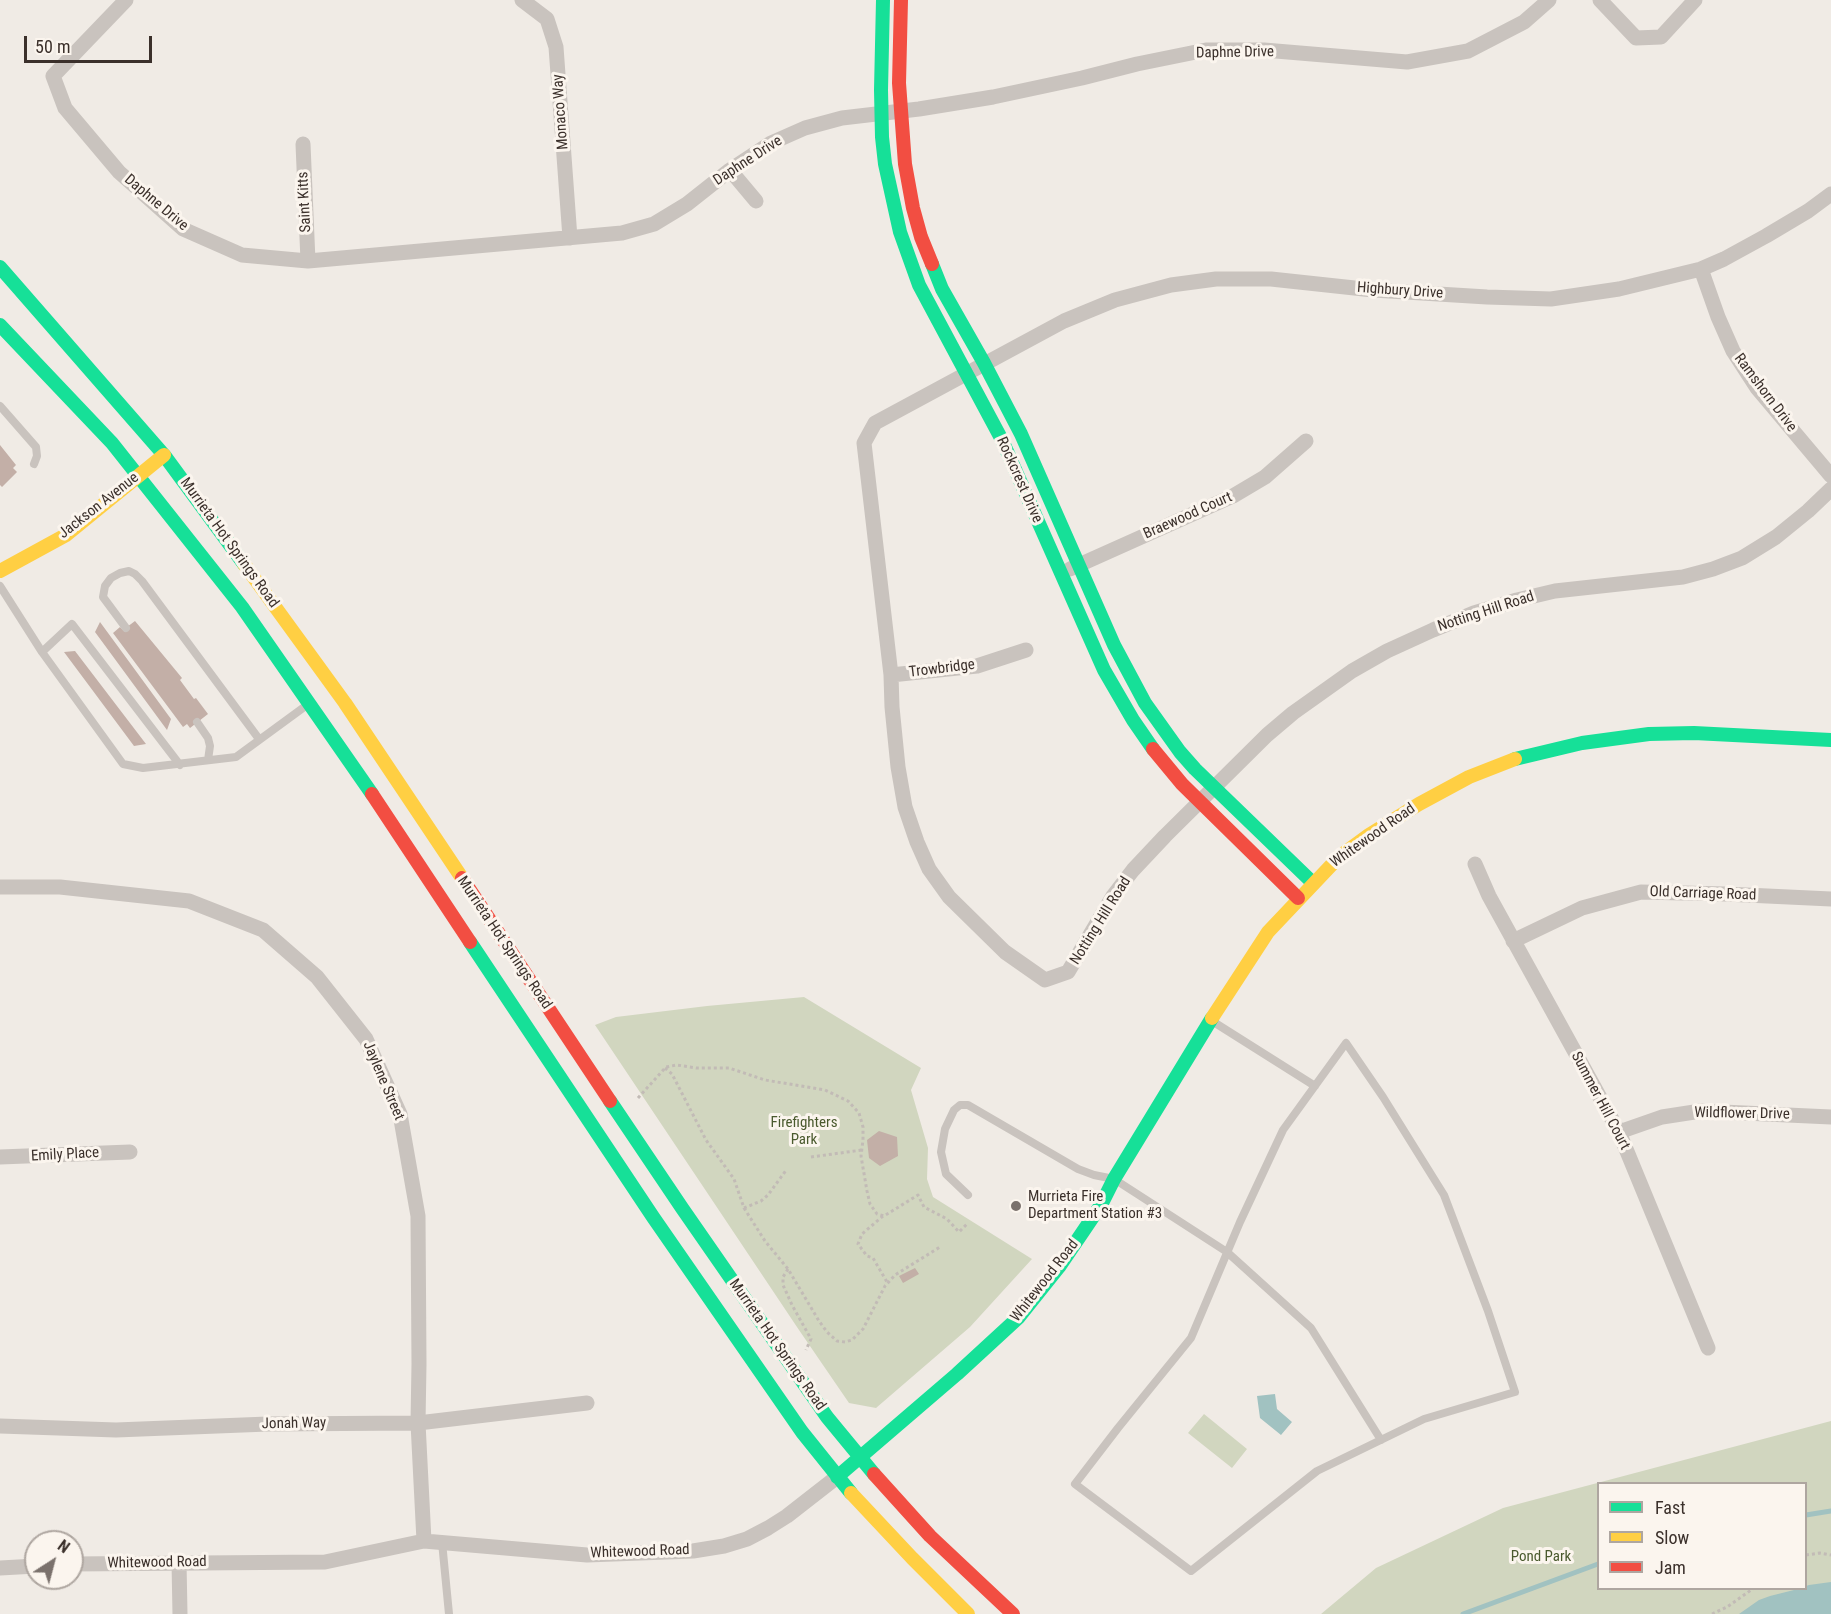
<!DOCTYPE html>
<style>
body{margin:0}
#map{position:relative;width:1831px;height:1614px;overflow:hidden;background:#f0ebe5;font-family:"Roboto Condensed",sans-serif}
canvas{display:block}
.legend{position:absolute;left:1597px;top:1482px;width:210px;height:108px;box-sizing:border-box;background:#fbf5ee;border:2px solid #aea6a0;margin:0;padding:8px 10px;list-style:none;font-size:18px;color:#3b302b}
.legend li{display:flex;align-items:center;gap:12px;height:30px}
.legend b{width:30px;border:2px solid #aea6a0}
.north{position:absolute;left:24px;top:1530px;width:60px;height:60px;box-sizing:border-box;background:#fbf5ee;border:2px solid #aea6a0;border-radius:50%;rotate:36deg;font-size:16px;font-weight:700;line-height:24px;text-align:center;color:#3b302b}
.north::after{content:'';display:block;margin:auto;width:21px;height:27px;background:#7a716c;clip-path:polygon(50% 0,100% 100%,50% 72%,0 100%)}
.scale{position:absolute;left:24px;top:36px;width:128px;height:27px;box-sizing:border-box;border:3px solid #3b302b;border-top:0;padding-left:8px;font-size:18px;line-height:21px;white-space:nowrap;color:#3b302b;-webkit-text-stroke:4px #fbf5ee;paint-order:stroke}
</style>
<div id="map">
<canvas width="1831" height="1614"></canvas>
<ul class="legend">
<li><b style="height:8px;background:#16e098"></b>Fast</li>
<li><b style="height:8px;background:#ffcf43"></b>Slow</li>
<li><b style="height:8px;background:#f24e42"></b>Jam</li>
</ul>
<div class="north">N</div>
<div class="scale">50 m</div>
</div>
<script>
const ctx = document.querySelector('canvas').getContext('2d');
ctx.lineJoin = 'round';
function paint(path, color) { ctx.fillStyle = color; ctx.fill(path, 'evenodd'); }
const shape = rows => new Path2D(rows.map(r => 'M' + r).join(''));
function stroke(path, color, width, dash) { ctx.strokeStyle = color; ctx.lineWidth = width; ctx.lineCap = dash ? 'butt' : 'round'; ctx.setLineDash(dash || []); ctx.stroke(path); }
function label(font, color, halo, rows, align = 'center') {
  ctx.font = font + ' "Roboto Condensed",sans-serif'; ctx.lineWidth = 6; ctx.setLineDash([]); ctx.textBaseline = 'middle'; ctx.strokeStyle = halo; ctx.fillStyle = color; for (const [text, x, y, turn = 0] of rows) {
    ctx.save(); ctx.translate(x, y); ctx.rotate((+turn || 0) * Math.PI / 180); ctx.textAlign = isNaN(turn) ? turn : align; if (halo) ctx.strokeText(text, 0, 0); ctx.fillText(text, 0, 0); ctx.restore();
  }
}
const green = shape([
 [804,997,921,1068,911,1090,928,1148,927,1179,933,1197,1032,1259,970,1327,876,1408,849,1403,799,1330,595,1025,616,1017,707,1006],
 [1204,1414,1247,1449,1232,1468,1188,1433],
 [1831,1421,1831,1614,1321,1614,1376,1568,1503,1508],
 [1598,1484,1806,1484,1806,1588,1598,1588]
]);
const water = shape([
 [1275,1394,1277,1409,1292,1422,1281,1435,1260,1418,1257,1396],
 [1831,1582,1831,1614,1739,1614,1759,1600,1770,1596,1798,1589,1806,1588,1806,1586,1809,1585]
]);
const stream = shape([
 [1806,1515,1831,1511],
 [1463,1614,1598,1564]
]);
const building = shape([
 [0,445,16,465,13,468,17,472,2,487,0,485],
 [135,621,182,678,180,680,194,699,196,698,208,714,190,728,187,724,183,727,113,633,120,627,123,630],
 [100,622,171,719,167,730,95,632],
 [75,651,146,744,134,746,64,652],
 [879,1131,897,1137,898,1156,880,1166,869,1158,867,1140],
 [915,1268,919,1274,903,1283,899,1276]
]);
const path = shape([
 [665,1068,672,1074,706,1140,734,1179,744,1208,761,1201,768,1195,787,1169],
 [638,1098,666,1067,677,1065,696,1068,729,1068,765,1080,825,1090,848,1101,859,1113,863,1127,863,1140,861,1156,867,1191,870,1204,877,1214,884,1216,918,1195,924,1207,947,1219,959,1232,968,1223],
 [811,1157,862,1150],
 [744,1208,765,1241,788,1269,819,1321,827,1332,837,1341,845,1342,852,1340,863,1329,885,1286,895,1275,940,1247],
 [883,1216,862,1234,858,1244,867,1256,873,1258,887,1282],
 [788,1269,783,1277,783,1285,792,1305,811,1339,806,1350],
 [1806,1555,1820,1553,1831,1555],
 [1712,1614,1727,1607,1754,1588]
]);
const lane = shape([
 [0,406,36,447,37,456,34,464],
 [0,586,42,652,123,764,143,768,236,757,307,705],
 [126,628,103,597,105,586,111,578,120,573,129,571,135,574,142,581,259,739],
 [42,652,72,624,180,765],
 [197,722,208,738,210,746,208,760],
 [1212,1021,1315,1086],
 [1346,1043,1383,1097,1444,1195,1488,1311,1515,1392,1424,1419,1317,1471,1191,1571,1075,1484,1118,1428,1191,1338,1240,1222,1283,1130,1346,1043],
 [968,1195,946,1174,941,1152,945,1129,954,1110,960,1105,968,1105,1078,1169,1094,1175,1114,1179,1227,1252,1311,1328,1381,1440],
 [442,1542,449,1614]
]);
const street = shape([
 [126,0,53,76,65,108,119,172,183,229,242,255,308,261,622,233,654,224,687,204,730,170,771,143,805,128,842,118,919,109,993,97,1082,78,1137,64,1206,50,1264,50,1407,62,1468,51,1524,22,1549,0],
 [522,0,547,19,556,47,570,238],
 [1600,0,1636,38,1661,37,1695,0],
 [303,144,308,261],
 [730,170,756,201],
 [1831,194,1808,211,1766,236,1724,259,1701,269,1619,289,1551,299,1487,297,1373,290,1271,279,1216,279,1171,285,1115,300,1064,321,875,423,864,443,891,675,892,707,898,767,905,807,917,842,929,869,949,897,1005,952,1045,980,1068,972,1113,896,1133,870,1165,836,1267,735,1293,713,1352,671,1387,651,1433,630,1474,613,1517,600,1555,591,1683,577,1713,569,1742,558,1776,537,1808,511,1831,489],
 [1701,269,1718,317,1733,351,1757,388,1831,476],
 [1070,569,1233,496,1265,477,1306,441],
 [891,675,977,666,1026,650],
 [1475,864,1489,896,1619,1132,1708,1348],
 [0,887,60,887,189,901,263,930,317,977,366,1039,400,1114,418,1216,419,1364,418,1423,424,1541],
 [1513,941,1582,908,1641,892,1725,894,1831,899],
 [1619,1132,1662,1117,1701,1111,1831,1117],
 [0,1157,130,1152],
 [0,1426,116,1430,268,1424,418,1423,587,1403],
 [179,1562,180,1614],
 [72,1564,325,1562,424,1541,587,1555,693,1551,724,1546,747,1539,768,1528,787,1516,837,1477],
 [0,1568,36,1566]
]);
const fast = shape([
 [883,0,881,90,882,137,885,164,900,232,919,285,1002,440,1104,670,1133,720,1153,749],
 [932,264,942,289,984,363,1021,434,1114,645,1145,703,1180,752,1195,769,1313,883],
 [0,267,164,455,244,564],
 [0,325,112,443,242,607,372,794],
 [1515,759,1582,743,1649,734,1694,733,1831,740],
 [470,942,653,1217,802,1432,851,1493],
 [610,1101,682,1208,827,1417,874,1474],
 [837,1477,957,1374,1019,1317,1059,1267,1101,1205,1114,1179,1212,1018]
]);
const slow = shape([
 [244,564,345,703,462,878],
 [0,571,66,535,164,455],
 [1212,1018,1268,932,1339,857,1369,835,1419,804,1469,777,1515,759],
 [851,1493,912,1558,968,1614]
]);
const jam = shape([
 [901,0,899,83,905,164,913,208,921,237,932,264],
 [1153,749,1182,784,1298,898],
 [372,794,470,942],
 [462,878,610,1101],
 [874,1474,930,1536,1013,1614]
]);
const markers = [
 [1016,1206,6,"#7a716c"]
];
const streetNames = [
 ["Daphne Drive",1235,53,-1],
 ["Monaco Way",561,112,-94],
 ["Daphne Drive",748,161,-33],
 ["Saint Kitts",305,202,-93],
 ["Daphne Drive",156,203,40],
 ["Highbury Drive",1400,291,4],
 ["Ramshorn Drive",1765,393,53],
 ["Rockcrest Drive",1019,480,66],
 ["Jackson Avenue",99,506,-38],
 ["Braewood Court",1188,516,-24],
 ["Murrieta Hot Springs Road",229,543,54],
 ["Notting Hill Road",1486,612,-18],
 ["Trowbridge",942,669,-7],
 ["Whitewood Road",1373,836,-35],
 ["Old Carriage Road",1703,894,2],
 ["Notting Hill Road",1101,921,-58],
 ["Murrieta Hot Springs Road",504,943,56],
 ["Jaylene Street",383,1081,67],
 ["Summer Hill Court",1600,1101,62],
 ["Wildflower Drive",1742,1114,1],
 ["Emily Place",65,1155,-3],
 ["Whitewood Road",1045,1281,-52],
 ["Murrieta Hot Springs Road",777,1345,55],
 ["Jonah Way",294,1424,-1],
 ["Whitewood Road",640,1552,-2],
 ["Whitewood Road",157,1563,-1]
];
const parkNames = [
 ["Firefighters",804,1123],
 ["Park",804,1140],
 ["Pond Park",1541,1557]
];
const poiNames = [
 ["Murrieta Fire",1028,1197],
 ["Department Station #3",1028,1214]
];
paint(green, '#d1d6bf');
paint(water, '#a1c2c1');
stroke(stream, '#a1c2c1', 5);
paint(building, '#c3afa7');
stroke(path, '#c2bbb6', 3, [3, 3]);
stroke(lane, '#c9c3be', 8);
stroke(street, '#c9c3be', 15);
stroke(fast, '#16e098', 14);
stroke(slow, '#ffcf43', 14);
stroke(jam, '#f24e42', 14);
for (const [x, y, r, color] of markers) { const dot = new Path2D(); dot.arc(x, y, r, 0, 2 * Math.PI); ctx.fillStyle = color; ctx.fill(dot); stroke(dot, '#fbf5ee', 2); }
label('15px', '#3b302b', '#fbf5ee', streetNames);
label('15px', '#4a5a2e', '#fbf5ee', parkNames);
label('15px', '#3b302b', '#fbf5ee', poiNames, 'left');
</script>
